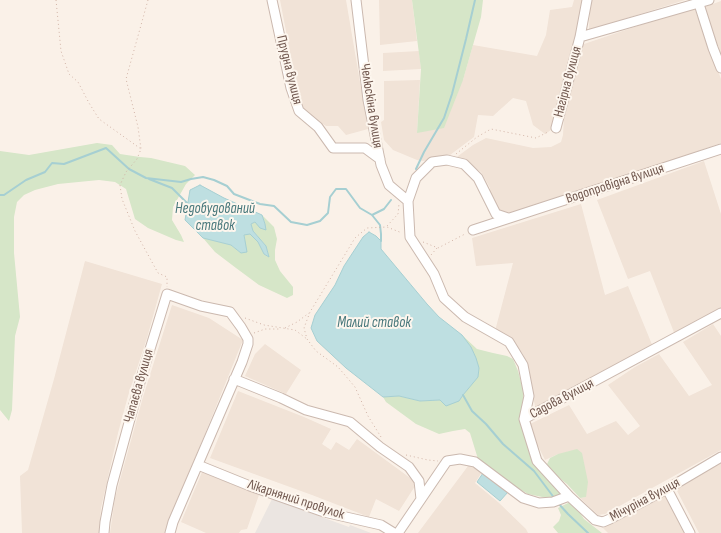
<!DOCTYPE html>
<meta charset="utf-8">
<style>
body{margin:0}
canvas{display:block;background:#faf1e8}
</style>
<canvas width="721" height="533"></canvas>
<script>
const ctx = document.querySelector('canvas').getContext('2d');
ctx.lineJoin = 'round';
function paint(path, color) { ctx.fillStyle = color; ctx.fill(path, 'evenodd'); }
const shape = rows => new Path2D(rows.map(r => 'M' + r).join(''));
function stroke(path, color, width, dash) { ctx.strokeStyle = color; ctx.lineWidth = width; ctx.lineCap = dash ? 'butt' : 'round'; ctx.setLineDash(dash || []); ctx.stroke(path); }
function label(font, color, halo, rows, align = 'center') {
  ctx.font = font + ' "Sofia Sans Condensed",sans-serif'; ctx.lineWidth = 4; ctx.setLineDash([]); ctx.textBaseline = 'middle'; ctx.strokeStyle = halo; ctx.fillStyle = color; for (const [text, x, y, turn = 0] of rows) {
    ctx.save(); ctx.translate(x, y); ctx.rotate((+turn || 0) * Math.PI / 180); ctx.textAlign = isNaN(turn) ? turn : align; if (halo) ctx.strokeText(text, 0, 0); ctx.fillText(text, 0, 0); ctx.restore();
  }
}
const residential = shape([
 [280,0,346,0,368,129,346,135,338,126,326,126,313,118,301,109],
 [379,0,412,0,417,41,380,45],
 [574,0,585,0,579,33,575,36,554,128,545,134,533,125,526,101,513,98,493,116,478,115,474,137,446,158,423,161,417,160,393,150,384,140,381,122,384,120,384,81,420,80,417,133,463,80,473,45,537,56,546,35,550,10,572,7],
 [590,0,685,0,589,30],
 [721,1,721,56,702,8],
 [694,7,721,79,721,143,565,198,505,215,497,211,490,195,490,188,481,172,463,160,454,159,473,145,486,138,533,148,551,147,561,142,563,135,564,117,581,45],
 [419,51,421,69,383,71,383,53],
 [704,161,721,214,721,309,675,335,650,271,628,279,597,200],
 [581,204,605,295,628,286,653,347,536,410,523,354,514,343,495,331,513,263,476,266,472,238],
 [85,261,162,284,147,338,128,396,118,433,101,508,99,533,22,533,20,476,28,470,54,379],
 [172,305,209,318,243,340,198,451,172,512,167,525,167,533,110,533,115,498,143,397],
 [713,324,721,336,721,450,605,514,598,515,580,498,586,497,558,454,545,460,537,444,530,424,569,405,587,434,616,421,628,435,640,426,608,385,635,367,659,354,689,396,712,385,683,342],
 [265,344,301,370,286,394,245,376,255,354],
 [238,391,304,417,331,429,322,444,331,450,336,442,349,450,357,439,417,483,399,511,376,499,369,517,312,495,210,458],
 [721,459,721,533,699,533,675,487],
 [472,465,482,472,475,483,498,502,526,529,528,533,418,533,468,466],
 [202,472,259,495,247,529,241,530,239,533,206,533,181,522],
 [666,493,688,533,608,533,603,528]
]);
const industrial = shape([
 [272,499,349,527,350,525,371,533,255,533]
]);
const green = shape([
 [412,0,483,0,481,17,463,80,444,128,417,133,421,69],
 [97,143,112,145,120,154,140,157,151,158,185,166,195,175,186,184,173,207,172,220,181,235,184,242,176,240,148,228,135,219,126,189,115,182,99,180,58,184,35,190,24,195,17,202,14,217,14,253,20,317,15,336,12,410,9,421,0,410,0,151,29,155],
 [262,215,274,227,277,239,275,250,275,260,280,271,293,287,293,295,287,298,259,285,236,268,215,252,203,238,231,245,241,253,245,241,244,234,250,234,258,242,264,254,269,257,266,246,253,231,251,224,255,222,265,224],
 [462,335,477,349,493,353,507,356,513,359,518,371,524,393,520,419,523,427,561,494,557,496,547,498,528,494,504,480,478,459,470,433,465,429,453,431,439,434,416,424,386,402,383,397,399,396,420,401,440,400,459,401,463,395,478,376,479,368,471,347],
 [577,449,582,453,588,482,586,497,580,498,567,484,552,472,547,464,550,458,558,454],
 [573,502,584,519,602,533,558,533,553,527,559,521,561,515,558,508,568,503]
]);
const water = shape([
 [200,185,224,198,262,215,265,224,266,230,260,228,255,222,251,224,253,231,266,246,269,257,264,254,258,242,250,234,244,235,247,252,241,253,231,245,203,238,185,220,190,190,200,185],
 [369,232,376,236,381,241,381,249,427,304,439,317,462,335,471,347,476,358,479,368,478,377,463,395,459,401,446,406,440,400,420,401,399,396,383,397,346,368,317,341,311,328,315,315,335,285,344,266,363,237,369,232],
 [483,473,508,492,500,501,477,482,483,473]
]);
const stream = shape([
 [416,169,424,152,444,118,452,94,466,39,475,0],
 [149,179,172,188,187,203],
 [0,195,4,195,26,180,45,172,52,163,64,164,106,148,129,169,146,178,181,182,191,179,203,177,214,180,227,186,234,194,260,204,274,206,291,222,307,225,320,221,328,213,330,197,336,189,346,189,360,208,372,215,380,225,381,234,381,241],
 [372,215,384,209,391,200],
 [463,395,472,411,486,424,503,444,534,471,555,499],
 [558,503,568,514,588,533]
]);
const path = shape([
 [56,0,61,51,69,74,78,82,89,103,99,119,141,149],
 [148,0,126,79,138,127,141,149,137,159,126,172,120,185,122,199,135,231,158,273,167,277,167,287],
 [456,154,477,137,491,129,536,138,548,132],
 [387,226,398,214,399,204],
 [423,242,438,248,465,234],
 [431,255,437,248],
 [245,318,264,325,295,330,307,339],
 [285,328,297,322,309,313],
 [254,333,265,329,280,329],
 [381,437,368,416,355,387,338,367,316,351,307,339,304,328,310,312,355,238,367,228,387,227,402,233],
 [406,455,428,460,438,461]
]);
const minor = shape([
 [272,0,291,88,299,111,318,127,333,148,365,148,380,159],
 [356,0,368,100,381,165,389,185,408,201],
 [699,0,699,4,713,48,721,68],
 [580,37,587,0],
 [556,128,580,37,709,0],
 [508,218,496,214,478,178,464,164,447,160,432,162,416,178,408,201,410,237,434,274,444,298,465,317,509,342,523,365,529,396,524,419,721,313],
 [473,230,721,149],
 [234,379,281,398,306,410,350,422,380,447,409,467,419,481,421,499],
 [524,419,537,461,569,496,595,520,603,522,610,519,667,489,721,457],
 [198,465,250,486,324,512,381,525,394,533],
 [667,489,690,533],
 [104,533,105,522,112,485,142,375,167,294,201,306,230,312,241,327,248,339,248,344,242,362,173,522,170,533],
 [398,533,447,461,460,459,475,462,523,498,539,503,553,502,569,496]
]);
const streetNames = [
 ["Прудна вулиця",289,70,76],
 ["Нагірна вулиця",568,82,-75],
 ["Челюскіна вулиця",371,106,81],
 ["Водопровідна вулиця",615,184,-18],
 ["Чапаєва вулиця",139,386,-74],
 ["Садова вулиця",562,399,-28],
 ["Лікарняний провулок",296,500,18],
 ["Мічуріна вулиця",645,500,-28]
];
const waterNames = [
 ["Недобудований",215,209],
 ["ставок",215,226],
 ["Малий ставок",374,323]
];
paint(residential, '#f1e3d7');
paint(industrial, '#ebe5e1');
paint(green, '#d6e6c8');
paint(water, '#bedfe1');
stroke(water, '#a6cfd2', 1);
stroke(stream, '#a6cfd2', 2);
stroke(minor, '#cbb9af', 11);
stroke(path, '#d1b3a6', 1, [1, 3]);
stroke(minor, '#fff', 9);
label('14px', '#71584f', '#fdf6ee', streetNames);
label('italic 15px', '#47777b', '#fdf6ee', waterNames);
</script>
